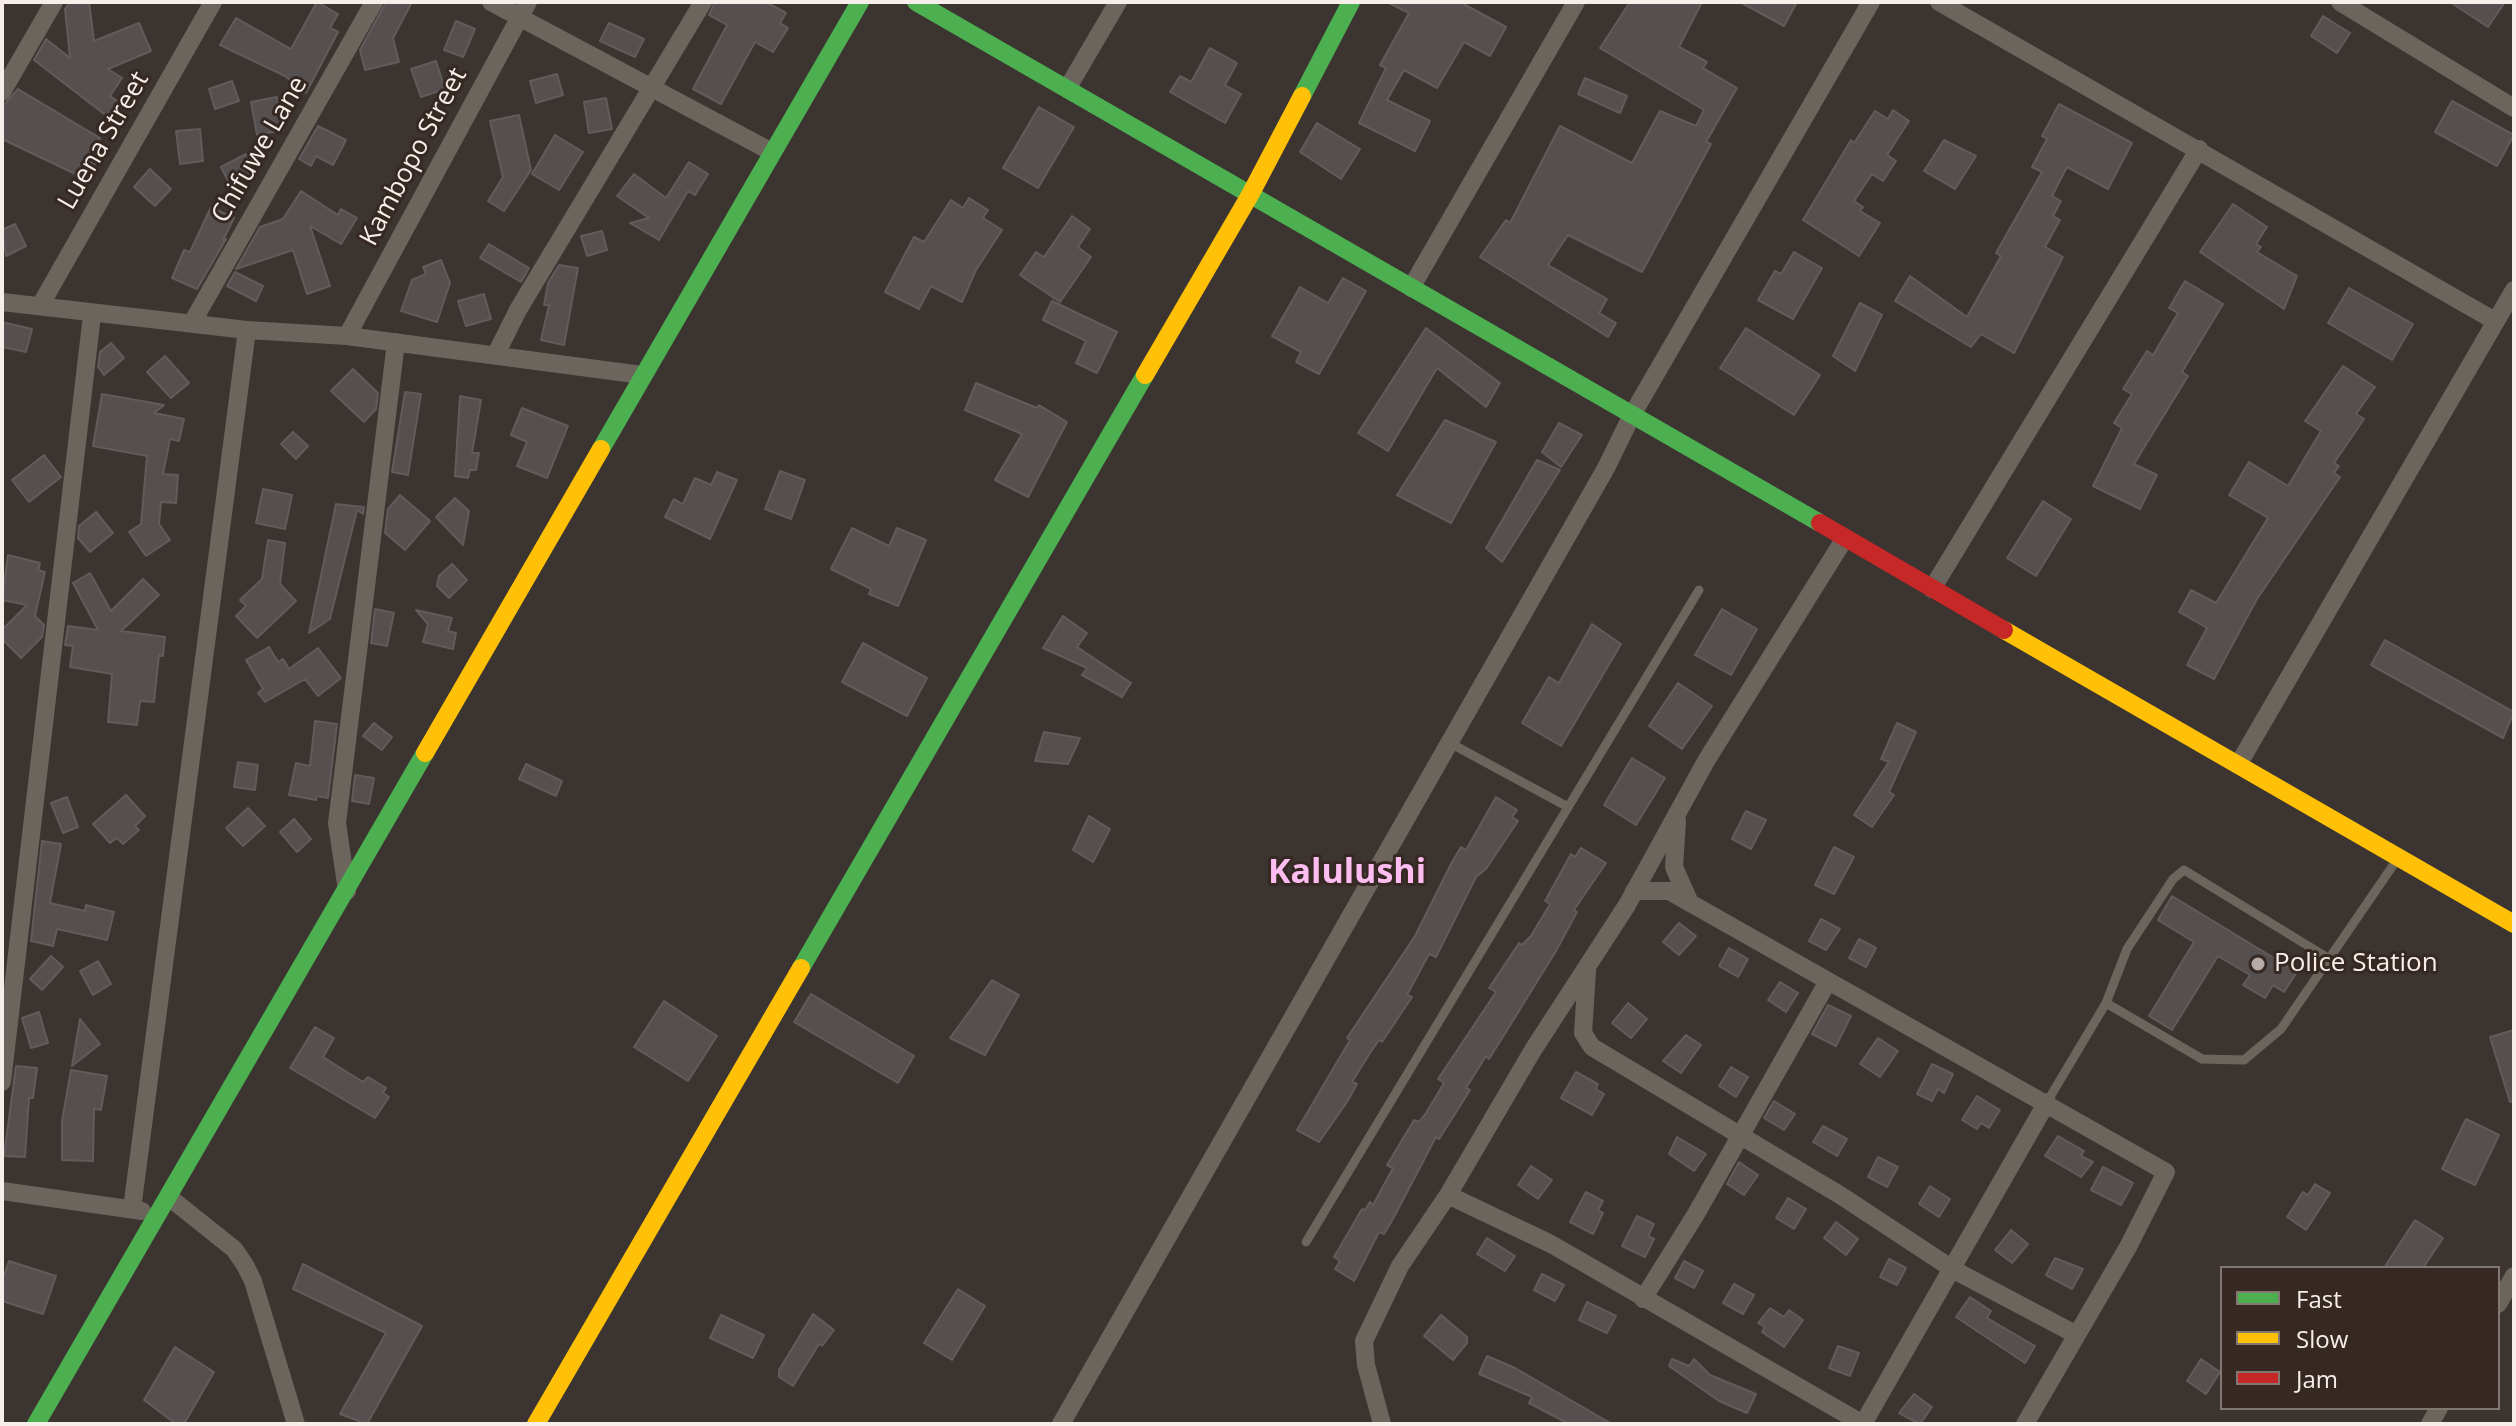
<!DOCTYPE html>
<style>
body{margin:0}
#map{position:relative;width:2516px;height:1426px;overflow:hidden;background:#3c3430;font-family:"Open Sans",sans-serif}
canvas{display:block}
.frame{position:absolute;inset:0;border:4px solid #f7eeea;pointer-events:none}
.legend{position:absolute;left:2220px;top:1266px;width:280px;height:144px;box-sizing:border-box;background:#362822;border:2px solid #837772;margin:0;padding:10px 14px;list-style:none;font-size:24px;color:#f7eeea}
.legend li{display:flex;align-items:center;gap:16px;height:40px}
.legend b{width:40px;border:2px solid #837772}
</style>
<div id="map">
<canvas width="2516" height="1426"></canvas>
<div class="frame"></div>
<ul class="legend">
<li><b style="height:10px;background:#4caf50"></b>Fast</li>
<li><b style="height:10px;background:#ffc107"></b>Slow</li>
<li><b style="height:10px;background:#c62828"></b>Jam</li>
</ul>
</div>
<script>
const ctx = document.querySelector('canvas').getContext('2d');
ctx.lineJoin = 'round';
function paint(path, color) { ctx.fillStyle = color; ctx.fill(path, 'evenodd'); }
const shape = rows => new Path2D(rows.map(r => 'M' + r).join(''));
function stroke(path, color, width, dash) { ctx.strokeStyle = color; ctx.lineWidth = width; ctx.lineCap = dash ? 'butt' : 'round'; ctx.setLineDash(dash || []); ctx.stroke(path); }
function label(font, color, halo, rows, align = 'center') {
  ctx.font = font + ' "Open Sans",sans-serif'; ctx.lineWidth = 6; ctx.setLineDash([]); ctx.textBaseline = 'middle'; ctx.strokeStyle = halo; ctx.fillStyle = color; for (const [text, x, y, turn = 0] of rows) {
    ctx.save(); ctx.translate(x, y); ctx.rotate((+turn || 0) * Math.PI / 180); ctx.textAlign = isNaN(turn) ? turn : align; if (halo) ctx.strokeText(text, 0, 0); ctx.fillText(text, 0, 0); ctx.restore();
  }
}
const building = shape([
 [70,2,89,2,94,41,139,23,151,51,108,69,122,78,110,96,119,102,108,117,34,60,46,39,70,58,65,9,70,2],
 [317,2,338,14,330,28,338,32,306,93,285,76,220,45,236,18,291,49,317,2],
 [386,2,412,2,393,38,399,62,365,70,360,50,386,2],
 [715,2,766,2,786,13,780,23,788,28,773,52,755,42,721,104,693,89,727,25,709,15,715,2],
 [1387,2,1460,2,1506,27,1490,56,1464,42,1437,88,1404,70,1387,100,1430,121,1415,151,1359,123,1386,68,1380,65,1409,13,1387,2],
 [1630,2,1702,2,1679,47,1707,62,1703,68,1737,88,1706,142,1711,144,1642,272,1568,235,1548,265,1607,299,1599,313,1616,323,1608,337,1480,257,1506,220,1510,223,1560,126,1632,163,1660,111,1696,126,1704,110,1600,48,1630,2],
 [1740,2,1797,2,1784,26,1740,2],
 [2450,2,2505,2,2488,27,2450,2],
 [2323,16,2350,33,2337,53,2311,36,2323,16],
 [456,21,475,29,463,57,444,50,456,21],
 [609,23,644,39,635,57,600,41,609,23],
 [1210,48,1237,63,1225,85,1241,94,1225,123,1170,92,1180,76,1191,82,1210,48],
 [436,61,445,89,421,97,411,69,436,61],
 [557,74,563,95,536,103,530,81,557,74],
 [1585,78,1627,96,1620,113,1578,94,1585,78],
 [232,81,239,101,215,109,209,89,232,81],
 [18,89,100,138,89,161,95,164,88,180,2,139,2,107,18,89],
 [277,97,283,130,257,135,251,102,277,97],
 [606,98,612,129,589,133,584,102,606,98],
 [2452,101,2514,135,2497,166,2435,132,2452,101],
 [2059,104,2132,143,2108,189,2067,167,2052,196,2061,201,2053,216,2060,220,2045,247,2063,257,2014,353,1981,334,1971,347,1895,301,1910,276,1967,317,2001,256,1996,253,2042,172,2032,167,2047,139,2042,136,2059,104],
 [1039,107,1074,127,1038,188,1003,168,1039,107],
 [1893,110,1909,121,1887,155,1896,161,1883,181,1872,174,1854,201,1863,207,1860,211,1880,223,1859,256,1803,220,1851,140,1854,143,1875,111,1888,119,1893,110],
 [519,115,531,170,504,211,488,201,503,177,490,121,519,115],
 [1317,123,1360,149,1341,179,1300,152,1317,123],
 [318,126,346,140,333,165,316,156,311,166,299,159,318,126],
 [200,129,203,161,180,164,176,131,200,129],
 [555,135,583,152,559,190,532,174,555,135],
 [1944,140,1976,156,1955,189,1924,171,1944,140],
 [246,154,256,174,231,187,221,167,246,154],
 [689,162,708,174,695,195,688,191,659,240,630,223,649,218,617,196,634,174,666,198,689,162],
 [150,169,171,189,155,206,134,187,150,169],
 [301,191,338,215,341,209,357,218,341,244,310,226,330,286,307,294,293,250,236,269,260,227,283,219,301,191],
 [969,198,988,210,983,218,1002,230,976,270,962,302,931,286,919,309,885,292,914,237,924,242,951,200,963,208,969,198],
 [2233,204,2267,227,2256,244,2261,247,2257,252,2297,276,2284,309,2200,252,2233,204],
 [211,207,234,218,223,240,226,239,197,289,172,278,184,250,190,252,211,207],
 [1072,216,1090,229,1078,247,1091,257,1060,302,1020,275,1036,252,1044,257,1072,216],
 [15,224,26,246,6,256,2,230,15,224],
 [602,231,607,250,587,256,581,236,602,231],
 [489,244,529,268,521,282,480,258,489,244],
 [1794,252,1822,268,1793,319,1758,300,1775,271,1781,274,1794,252],
 [441,260,450,283,437,322,401,311,412,280,426,274,423,267,441,260],
 [559,265,578,268,564,345,541,340,549,305,544,305,548,283,559,265],
 [235,272,263,286,256,301,227,286,235,272],
 [1343,278,1366,291,1319,374,1296,362,1301,352,1272,336,1300,287,1328,303,1343,278],
 [2185,281,2223,304,2182,372,2188,376,2134,464,2157,475,2140,509,2093,486,2122,428,2114,423,2132,394,2123,389,2147,351,2153,355,2178,313,2169,308,2185,281],
 [2349,288,2413,324,2392,360,2328,323,2349,288],
 [484,294,491,319,466,326,458,301,484,294],
 [1052,301,1117,332,1097,373,1076,363,1086,341,1043,320,1052,301],
 [1860,303,1882,315,1855,371,1833,356,1860,303],
 [2,322,32,329,26,352,2,347,2,322],
 [1426,328,1500,383,1486,407,1437,368,1388,451,1358,433,1426,328],
 [1746,328,1820,375,1794,415,1720,368,1746,328],
 [111,343,124,358,104,375,98,367,100,352,111,343],
 [165,356,189,383,171,398,147,372,165,356],
 [2343,366,2375,387,2356,414,2364,419,2334,463,2339,466,2334,473,2340,477,2257,599,2214,679,2187,665,2207,628,2179,612,2191,590,2216,603,2268,518,2229,495,2249,462,2288,486,2321,431,2305,421,2343,366],
 [353,369,378,393,376,409,364,422,331,391,353,369],
 [976,383,1037,408,1039,405,1067,422,1028,497,995,480,1022,434,965,410,976,383],
 [405,392,421,394,408,475,392,472,405,392],
 [102,394,164,405,154,413,184,419,179,441,170,439,163,474,178,475,176,503,161,502,159,524,170,540,146,556,129,532,141,524,147,456,93,446,102,394],
 [460,396,481,400,472,453,479,453,476,470,470,470,468,478,455,476,460,396],
 [522,408,568,426,547,478,517,466,527,442,511,435,522,408],
 [1445,420,1496,442,1451,523,1397,495,1445,420],
 [1559,423,1582,435,1561,467,1542,452,1559,423],
 [293,432,308,446,296,459,281,444,293,432],
 [44,455,61,477,29,502,12,480,44,455],
 [1537,460,1560,470,1502,562,1486,548,1537,460],
 [780,471,805,480,791,519,765,509,780,471],
 [717,472,737,480,710,539,665,517,674,499,683,504,695,478,711,485,717,472],
 [263,489,292,495,285,529,256,523,263,489],
 [400,495,430,521,405,550,385,533,388,509,400,495],
 [455,498,469,511,463,545,436,517,455,498],
 [2043,501,2071,519,2036,576,2007,558,2043,501],
 [336,504,364,507,363,514,357,510,330,619,309,633,336,504],
 [96,512,113,533,90,552,78,538,79,526,96,512],
 [852,528,889,546,897,528,926,540,898,606,869,594,871,589,831,569,852,528],
 [268,540,285,543,280,584,296,601,257,638,236,616,246,606,240,600,262,579,268,540],
 [8,555,40,563,38,570,45,572,35,616,44,625,42,637,21,658,2,639,2,630,27,605,2,600,8,555],
 [452,564,467,580,449,598,437,586,439,576,452,564],
 [90,573,111,611,143,579,159,595,121,631,165,637,163,656,159,655,154,702,140,701,137,725,108,722,112,674,70,667,73,646,65,645,68,626,98,630,73,583,90,573],
 [375,609,394,613,387,646,371,643,375,609],
 [1722,609,1757,629,1731,675,1695,655,1722,609],
 [416,610,452,618,448,631,456,633,453,649,423,642,428,624,416,610],
 [1063,616,1087,633,1077,647,1131,683,1122,697,1082,675,1087,668,1043,648,1063,616],
 [1592,624,1621,644,1561,746,1522,723,1549,677,1559,683,1592,624],
 [2385,640,2514,712,2503,738,2371,665,2385,640],
 [863,643,927,678,907,716,842,682,863,643],
 [269,647,278,662,283,659,289,669,318,648,341,678,318,696,305,679,265,702,258,693,263,689,246,660,269,647],
 [1678,683,1712,706,1682,749,1649,726,1678,683],
 [315,721,337,724,328,798,317,796,316,800,289,795,296,763,310,766,315,721],
 [374,723,392,737,382,750,363,736,374,723],
 [1897,723,1916,732,1889,792,1894,795,1872,827,1854,815,1889,762,1881,759,1897,723],
 [1044,732,1080,738,1068,764,1035,761,1044,732],
 [1632,758,1665,778,1636,825,1604,805,1632,758],
 [238,762,258,765,255,790,234,787,238,762],
 [526,764,562,781,556,796,519,779,526,764],
 [355,775,374,778,369,804,352,801,355,775],
 [126,795,145,816,135,826,139,830,123,844,117,838,110,843,93,824,126,795],
 [67,797,78,827,63,833,51,803,67,797],
 [1496,797,1517,810,1512,817,1518,821,1486,869,1476,877,1436,957,1429,954,1407,995,1412,997,1382,1042,1379,1040,1370,1053,1352,1082,1357,1084,1347,1102,1319,1142,1297,1130,1350,1040,1347,1038,1415,936,1452,862,1461,847,1466,850,1496,797],
 [248,808,265,826,243,846,226,828,248,808],
 [1746,811,1766,820,1751,849,1732,839,1746,811],
 [1089,816,1110,829,1093,862,1073,850,1089,816],
 [294,819,311,839,297,852,280,832,294,819],
 [42,841,61,844,50,903,85,911,86,905,114,912,107,940,57,929,53,946,31,941,42,841],
 [1834,847,1854,857,1834,894,1815,885,1834,847],
 [1581,848,1606,863,1574,910,1577,912,1556,951,1501,1040,1489,1059,1486,1056,1466,1088,1470,1090,1460,1106,1439,1139,1436,1137,1394,1217,1384,1234,1379,1232,1354,1281,1335,1269,1340,1261,1334,1257,1362,1209,1365,1210,1370,1202,1373,1205,1393,1168,1387,1165,1414,1120,1419,1122,1426,1113,1444,1083,1438,1079,1496,992,1489,988,1519,943,1522,945,1531,936,1550,904,1545,901,1561,872,1571,854,1575,857,1581,848],
 [2172,896,2297,972,2284,992,2273,985,2265,998,2243,985,2250,975,2218,956,2172,1030,2149,1016,2194,942,2158,920,2172,896],
 [1821,919,1840,929,1826,950,1809,941,1821,919],
 [1679,923,1696,936,1679,955,1663,942,1679,923],
 [1859,939,1876,948,1866,967,1849,958,1859,939],
 [1729,948,1748,959,1738,977,1719,966,1729,948],
 [51,956,63,967,42,990,30,979,51,956],
 [98,961,111,984,93,995,80,971,98,961],
 [992,980,1019,995,985,1055,950,1038,992,980],
 [1780,982,1798,993,1786,1012,1768,1000,1780,982],
 [811,994,914,1056,898,1083,794,1022,811,994],
 [664,1001,717,1036,688,1081,634,1047,664,1001],
 [1628,1003,1647,1019,1631,1038,1612,1023,1628,1003],
 [1828,1005,1851,1016,1836,1046,1812,1034,1828,1005],
 [39,1012,48,1043,31,1048,22,1018,39,1012],
 [80,1019,100,1044,72,1066,80,1019],
 [315,1027,334,1038,323,1057,363,1082,368,1077,386,1088,383,1093,389,1097,375,1118,290,1068,315,1027],
 [2514,1030,2514,1101,2510,1102,2490,1037,2514,1030],
 [1686,1035,1701,1045,1681,1073,1663,1061,1686,1035],
 [1878,1038,1898,1051,1880,1077,1860,1064,1878,1038],
 [1932,1064,1953,1074,1944,1093,1938,1089,1932,1101,1917,1094,1932,1064],
 [16,1066,37,1068,33,1098,29,1098,25,1157,4,1156,16,1066],
 [1731,1067,1748,1077,1736,1097,1719,1086,1731,1067],
 [71,1070,107,1076,101,1110,94,1109,93,1161,62,1160,62,1121,71,1070],
 [1576,1072,1598,1084,1596,1089,1604,1094,1592,1115,1561,1098,1576,1072],
 [1977,1096,2000,1110,1989,1128,1981,1123,1977,1129,1962,1120,1977,1096],
 [1774,1101,1795,1114,1784,1130,1764,1118,1774,1101],
 [2466,1119,2499,1135,2475,1185,2442,1169,2466,1119],
 [1823,1126,1847,1139,1837,1156,1813,1142,1823,1126],
 [2058,1136,2084,1151,2081,1156,2093,1162,2081,1177,2045,1156,2058,1136],
 [1677,1137,1706,1154,1694,1171,1669,1154,1677,1137],
 [1878,1157,1898,1167,1887,1187,1868,1177,1878,1157],
 [1739,1162,1758,1175,1744,1195,1727,1184,1739,1162],
 [1531,1166,1552,1180,1538,1199,1518,1185,1531,1166],
 [2103,1167,2133,1183,2121,1205,2091,1190,2103,1167],
 [2315,1184,2330,1193,2306,1230,2287,1217,2303,1192,2308,1195,2315,1184],
 [1930,1186,1950,1199,1939,1217,1919,1204,1930,1186],
 [1586,1192,1603,1201,1598,1210,1603,1213,1593,1234,1570,1222,1586,1192],
 [1788,1198,1806,1209,1794,1229,1776,1218,1788,1198],
 [1637,1216,1654,1224,1648,1236,1654,1239,1645,1257,1622,1246,1637,1216],
 [2415,1220,2443,1238,2423,1268,2384,1268,2415,1220],
 [1836,1222,1858,1239,1846,1255,1824,1238,1836,1222],
 [2011,1230,2028,1244,2012,1263,1995,1250,2011,1230],
 [1487,1238,1515,1256,1505,1271,1477,1254,1487,1238],
 [2055,1258,2083,1269,2072,1289,2046,1275,2055,1258],
 [1889,1259,1906,1268,1897,1285,1880,1277,1889,1259],
 [9,1261,56,1276,43,1314,2,1301,2,1282,9,1261],
 [1684,1261,1703,1271,1694,1288,1675,1278,1684,1261],
 [303,1264,422,1326,367,1424,340,1414,386,1333,293,1289,303,1264],
 [1542,1274,1564,1285,1555,1301,1534,1290,1542,1274],
 [1734,1284,1754,1295,1743,1314,1723,1303,1734,1284],
 [958,1289,985,1306,952,1360,924,1343,958,1289],
 [1970,1297,1991,1311,1987,1318,2035,1346,2025,1363,1956,1317,1970,1297],
 [1587,1302,1616,1316,1607,1333,1579,1320,1587,1302],
 [1770,1308,1784,1317,1789,1310,1803,1320,1784,1347,1762,1332,1765,1327,1758,1323,1770,1308],
 [813,1314,834,1330,822,1346,819,1344,793,1386,779,1377,779,1370,813,1314],
 [721,1315,764,1335,753,1358,710,1338,721,1315],
 [1441,1315,1467,1337,1467,1343,1453,1360,1424,1336,1441,1315],
 [1838,1346,1859,1353,1850,1376,1829,1368,1838,1346],
 [175,1347,214,1372,184,1424,176,1424,144,1400,175,1347],
 [1487,1356,1515,1368,1612,1424,1569,1424,1529,1403,1532,1397,1479,1374,1487,1356],
 [1672,1359,1689,1366,1694,1359,1710,1375,1756,1394,1747,1413,1719,1401,1669,1366,1672,1359],
 [2201,1359,2220,1372,2206,1394,2187,1381,2201,1359],
 [1914,1394,1932,1407,1920,1424,1899,1413,1914,1394]
]);
const lane = shape([
 [1450,743,1568,807],
 [2106,1003,2127,949,2173,879,2184,870,2328,958],
 [2047,1102,2106,1003,2202,1059,2244,1060,2281,1029,2398,858],
 [1306,1242,1699,590]
]);
const street = shape([
 [491,2,772,152],
 [1939,2,2495,321],
 [2340,2,2514,108],
 [1067,89,1118,2],
 [2,92,54,2],
 [1411,288,1576,2],
 [2,302,247,330,347,336,642,375],
 [40,306,213,2],
 [192,323,374,2],
 [347,336,528,2],
 [496,354,518,310,703,2],
 [1932,589,2199,149],
 [2238,765,2514,290],
 [1677,821,1674,867,1690,903],
 [347,891,337,823,396,342],
 [1634,891,1669,891,2166,1172,2128,1247,2025,1424],
 [1587,971,1583,1033,1592,1047,1840,1195,1954,1270,2075,1334],
 [2,1082,92,315],
 [2,1191,142,1211],
 [1448,1195,1551,1244,1863,1424],
 [170,1198,234,1249,245,1265,253,1281,296,1424],
 [132,1209,247,330],
 [1643,1299,1696,1214,1827,983],
 [2498,1304,2514,1276],
 [1061,1424,1606,468,1632,415,1871,2],
 [1382,1424,1366,1365,1364,1341,1400,1266,1448,1195,1533,1050,1627,905,1706,761,1845,538],
 [1863,1424,2047,1102],
 [2430,1424,2439,1408]
]);
const fast = shape([
 [916,2,1820,523],
 [1302,96,1351,2],
 [601,449,860,2],
 [801,968,1145,375],
 [36,1424,425,753]
]);
const slow = shape([
 [1145,375,1250,195,1302,96],
 [2004,630,2514,924],
 [425,753,601,449],
 [536,1424,801,968]
]);
const jam = shape([
 [1820,523,2004,630]
]);
const markers = [
 [2258,964,8,"#b6ada9"]
];
const streetNames = [
 ["Luena Street",104,141,-60],
 ["Chifuwe Lane",260,150,-60],
 ["Kambopo Street",414,157,-62]
];
const poiNames = [
 ["Police Station",2274,964]
];
const districtNames = [
 ["Kalulushi",1347,873]
];
paint(building, '#564f4f');
stroke(building, '#615b5a', 2);
stroke(lane, '#6c655d', 9);
stroke(street, '#6c655d', 18);
stroke(fast, '#4caf50', 18);
stroke(slow, '#ffc107', 18);
stroke(jam, '#c62828', 18);
for (const [x, y, r, color] of markers) { const dot = new Path2D(); dot.arc(x, y, r, 0, 2 * Math.PI); ctx.fillStyle = color; ctx.fill(dot); stroke(dot, '#362822', 3); }
label('26px', '#f7eeea', '#362822', streetNames);
label('26px', '#f7eeea', '#362822', poiNames, 'left');
label('bold 34px', '#febdf1', '#362822', districtNames);
</script>
